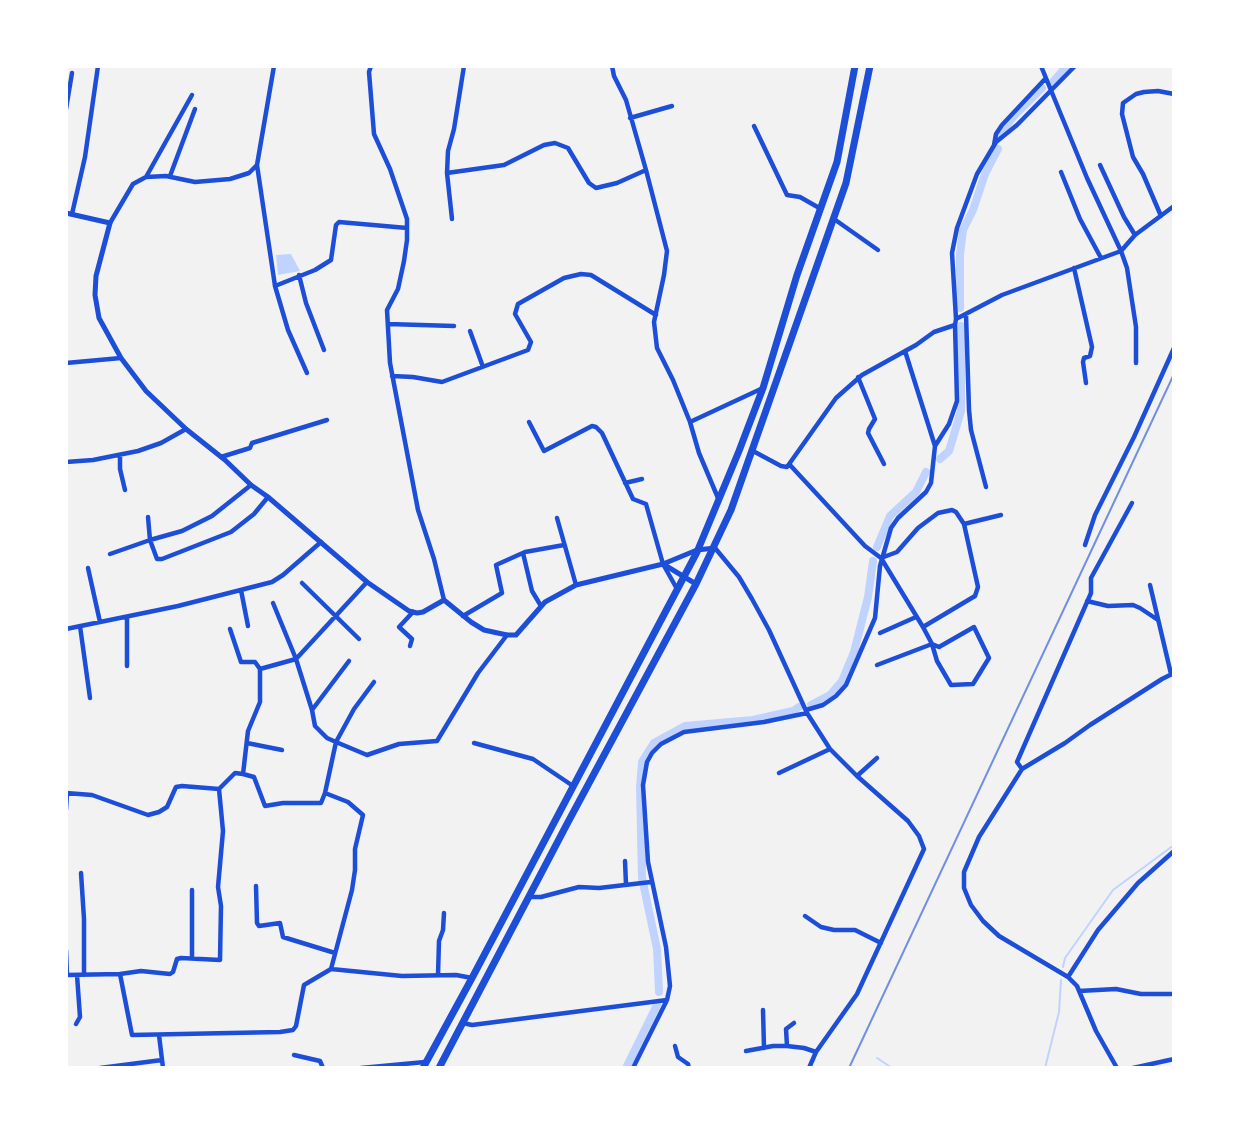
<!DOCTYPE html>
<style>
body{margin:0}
#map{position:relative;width:1240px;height:1134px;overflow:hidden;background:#f2f2f2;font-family:Montserrat,sans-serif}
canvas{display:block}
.frame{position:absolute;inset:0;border:68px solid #fff;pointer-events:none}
</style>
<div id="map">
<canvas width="1240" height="1134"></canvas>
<div class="frame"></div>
</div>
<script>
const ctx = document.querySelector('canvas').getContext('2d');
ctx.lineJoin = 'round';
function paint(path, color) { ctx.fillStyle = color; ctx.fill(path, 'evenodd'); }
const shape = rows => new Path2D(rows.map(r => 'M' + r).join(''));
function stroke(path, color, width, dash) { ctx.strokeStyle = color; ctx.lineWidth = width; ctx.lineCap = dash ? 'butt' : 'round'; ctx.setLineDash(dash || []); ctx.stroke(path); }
const water = shape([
 [291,254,300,271,278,275,276,255]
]);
const stream = shape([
 [1063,967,1065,958,1113,890,1174,845],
 [877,1058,892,1068],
 [1045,1068,1059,1012,1061,980]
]);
const canal = shape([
 [1053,82,1067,66],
 [1000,134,1013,117,1042,88],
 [960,308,960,255,963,230,973,210,985,174,998,149],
 [940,459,949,451,961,411,961,326],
 [877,547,890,516,916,492,926,472],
 [811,705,830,695,842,681,854,652,868,597,873,561],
 [659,992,657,949,642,878,640,788,642,762,654,743,685,726,753,720,793,711,799,707],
 [626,1068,657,1005]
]);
const minor = shape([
 [371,66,369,72,374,134,390,169,407,219,407,240,404,261,398,289,387,310,390,363,418,510,434,559,444,600],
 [464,66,454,129,448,151,447,173,504,165,544,145,555,143,568,148,589,183,596,188,617,183,646,170,626,100,614,76,612,66],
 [1041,66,1087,178,1121,251,1127,268,1136,327,1136,363],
 [66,109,72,73],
 [630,118,672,106],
 [754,126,787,195,800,197,821,209],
 [994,145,996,134,1002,125,1045,79],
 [257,165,275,286,288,330,307,373],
 [1100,165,1124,217,1135,235],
 [646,170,667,251,664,275,654,322,657,348,673,380,690,422,699,453,718,498],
 [1061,172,1080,219,1101,258],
 [447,173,452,219],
 [170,176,195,109],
 [146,177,192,95],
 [72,214,85,157,98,66],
 [1161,216,1143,174,1133,157,1122,114,1123,103,1136,94,1144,92,1158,91,1174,94],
 [834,219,878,250],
 [110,223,133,184,146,177,166,176,195,182,230,179,249,173,257,165,274,66],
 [1074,268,1092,347,1090,356,1084,358,1083,362,1086,383],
 [299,275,306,303,324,350],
 [275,286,315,270,331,260,336,225,339,222,407,228],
 [966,314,969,410,971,430,986,487],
 [956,319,952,253,957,228,977,174,996,142,1017,125,1075,66],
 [388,324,454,326],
 [470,331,483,367],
 [905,351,935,446],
 [66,363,121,358],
 [392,376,413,377,442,382,528,350,531,342,515,314,518,304,564,278,581,274,591,275,656,315],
 [858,377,875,419,869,429,868,433,884,464],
 [529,422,544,451,592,426,596,427,602,433,633,499,646,504,663,564,677,589],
 [690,422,763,388],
 [753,451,781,466,787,467,836,398,862,375,916,345,934,332,955,325,956,319,1002,295,1121,251,1135,235,1174,206],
 [120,455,120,469,125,490],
 [221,457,250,448,252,443,327,420],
 [66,462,93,460,138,451,161,443,186,429],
 [790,465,865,546,881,558,923,627,932,644,937,661,951,685,973,684,989,658,974,627,939,647,932,644,877,665],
 [625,483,642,479],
 [251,485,212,516,182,531,150,540,157,559,162,559,231,532,254,514,268,497],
 [557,518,576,585],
 [964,524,1001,515],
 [1085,545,1095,515,1134,437,1174,348],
 [715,548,739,577,752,599,769,630,807,713,830,749,857,776,908,821,919,836,924,849,857,994,816,1052,809,1068],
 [523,553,532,591,541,606],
 [110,554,150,540,148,517],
 [881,558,897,552,918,528,938,513,952,510,956,512,964,524,978,587,975,596,923,627],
 [88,568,100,622],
 [302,583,359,639],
 [1150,585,1171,674],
 [241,590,248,626],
 [1087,601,1108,606,1133,605,1140,608,1158,620],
 [273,603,296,659,312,710,315,726,327,738,336,742,325,793,348,802,363,815,355,849,355,870,352,890,331,969],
 [463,616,502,593,496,565,525,552,564,545],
 [80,626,90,698],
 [66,629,178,606,272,582,283,575,321,542],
 [880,633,916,617],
 [410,646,412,639,399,627,413,612],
 [127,666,127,617],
 [260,669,296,659,367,582],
 [374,682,354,709,336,742,367,755,399,744,437,741,478,673,507,635],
 [312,710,349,661],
 [806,710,823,705,836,696,846,685,875,618,880,566,891,528,898,518,926,492,931,483,935,446,949,424,957,401,955,325],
 [247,743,282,750],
 [474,743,533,759,573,786],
 [1022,769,1017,762,1091,593,1091,578,1132,503],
 [779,773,830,749],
 [243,774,254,777,265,806,283,803,321,803,325,793],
 [857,776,877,758],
 [66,793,92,795,148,815,159,812,167,807,176,787,182,786,219,789],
 [66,809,67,793],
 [625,861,626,885],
 [81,873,84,919,84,975],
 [256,886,257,923,259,926,280,923,283,937,335,953],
 [192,890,192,958],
 [530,897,541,897,579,887,599,888,651,882],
 [805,916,821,927,834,930,855,930,881,943],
 [66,950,67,975],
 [120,974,141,971,170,974,173,972,177,959,181,958,220,960,221,906,218,887,223,831,219,789,235,773,243,774,248,731,260,702,260,669,255,662,241,662,230,629],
 [66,975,120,974,132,1035,280,1032,293,1030,296,1026,304,985,331,969,402,976,456,975,472,978],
 [438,975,439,941,443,930,444,913],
 [1068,977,1098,930,1138,883,1174,851],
 [1079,991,1116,989,1141,994,1174,994],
 [763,1010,764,1048],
 [463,1023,472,1025,667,1000],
 [76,1024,80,1017,77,975],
 [159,1035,163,1068],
 [675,1046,678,1057,688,1064,689,1068],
 [787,1046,786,1029,794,1023],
 [746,1051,773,1046,787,1046,804,1048,816,1052],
 [294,1055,320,1061,323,1068],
 [100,1068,162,1060],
 [361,1068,425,1062],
 [633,1068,667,1000,670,986,666,947,648,862,643,785,647,762,652,753,661,744,684,732,764,722,807,713],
 [1117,1068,1096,1031,1077,986,1068,977,999,936,983,921,971,905,964,888,964,872,979,837,1022,769,1065,743,1090,725,1162,679,1174,673],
 [1133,1068,1174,1059]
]);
const tertiary = shape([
 [66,213,110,223,96,276,95,295,99,318,121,358,146,391,186,429,225,460,251,485,268,497,367,582,409,611,417,613,423,612,444,600,471,622,484,630,507,635,516,635,545,602,576,585,663,564,696,584],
 [663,564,697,550,715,548]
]);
const primary = shape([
 [423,1068,472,978,697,552,739,451,763,388,797,275,837,162,855,66],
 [439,1068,567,824,696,584,731,510,846,183,870,66]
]);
const rail = shape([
 [849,1068,1174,374]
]);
paint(water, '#bfd3fe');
stroke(stream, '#bfd3fe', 2);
stroke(canal, '#bfd3fe', 8);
stroke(minor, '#1d4ed8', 4.5);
stroke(tertiary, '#1d4ed8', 5);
stroke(primary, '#1d4ed8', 7);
stroke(rail, '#7290e2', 2);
</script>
